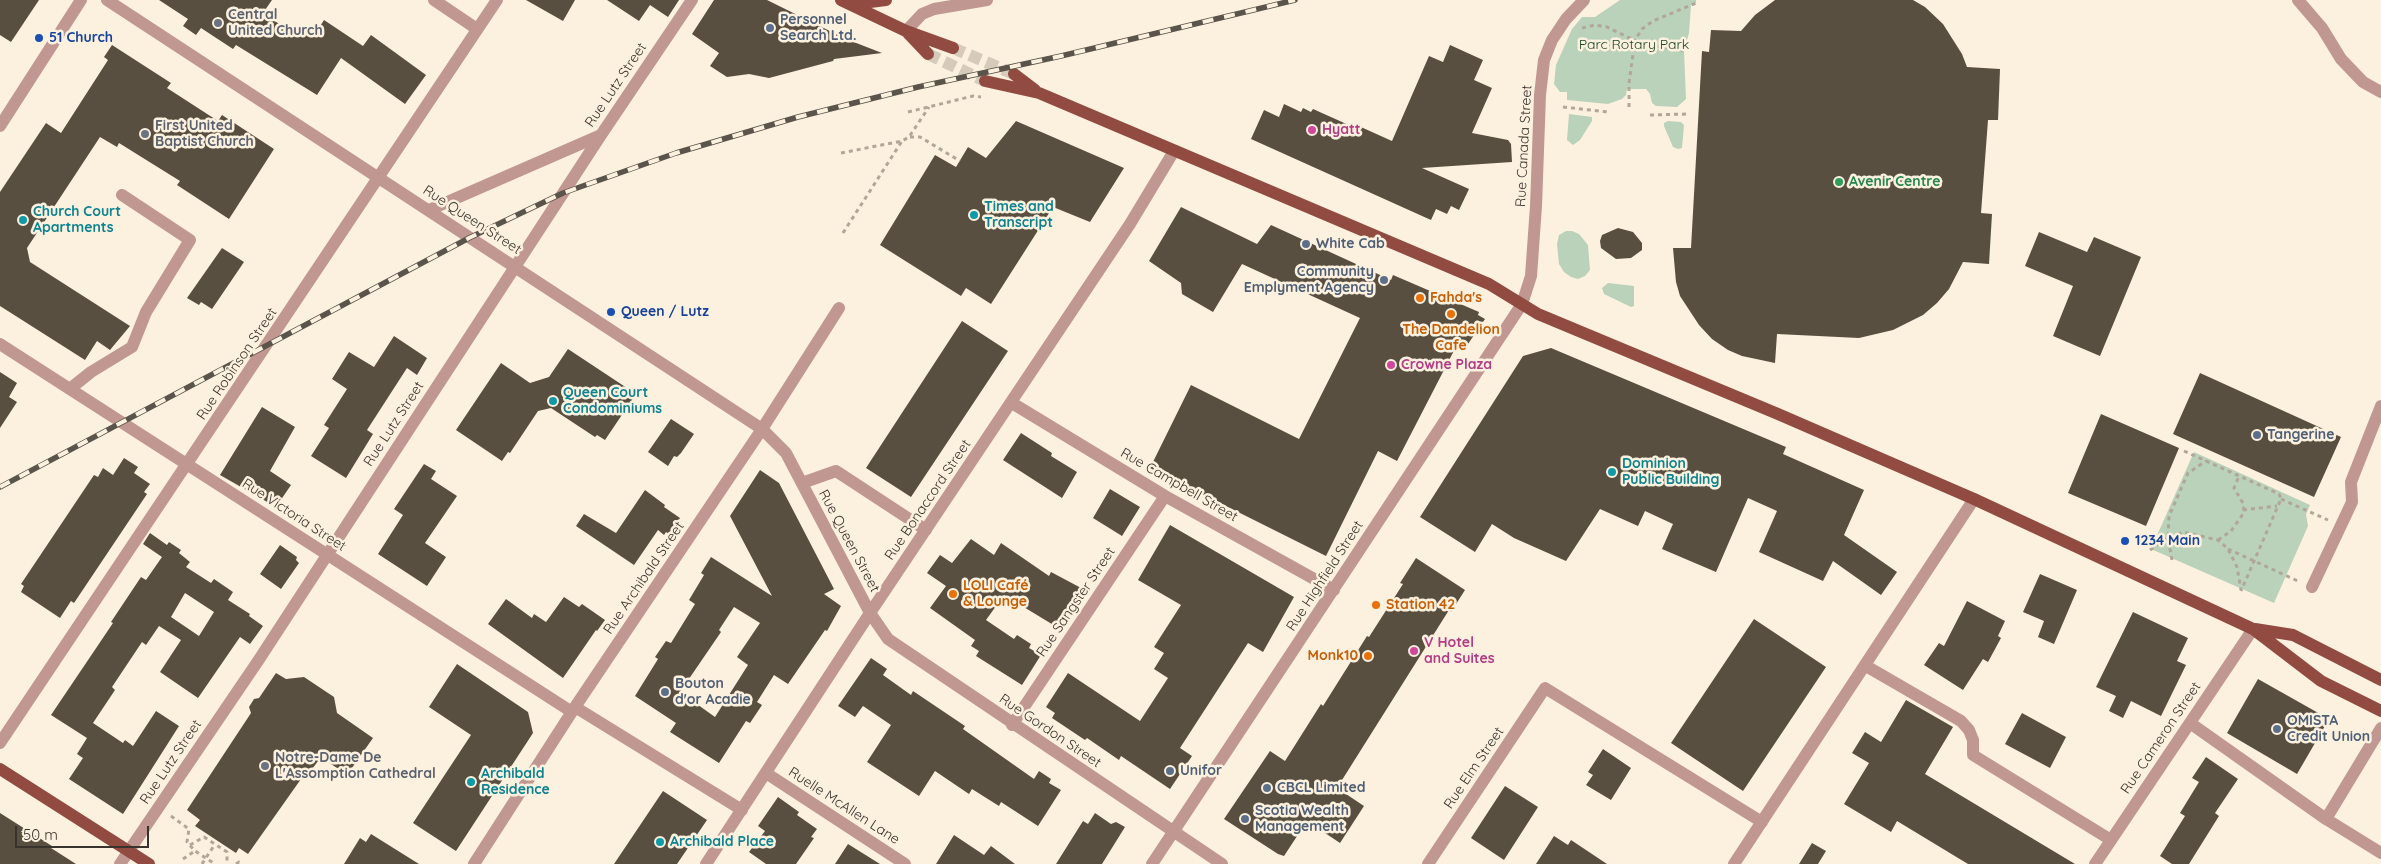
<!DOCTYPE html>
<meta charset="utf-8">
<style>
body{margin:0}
#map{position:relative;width:2381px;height:864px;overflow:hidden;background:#fcf1df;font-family:Quicksand,sans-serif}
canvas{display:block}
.scale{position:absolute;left:15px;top:826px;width:134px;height:22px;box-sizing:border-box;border:2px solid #38332c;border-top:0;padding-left:6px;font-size:15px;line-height:18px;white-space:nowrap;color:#38332c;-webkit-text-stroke:4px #fcf1df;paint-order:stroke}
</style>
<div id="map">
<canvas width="2381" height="864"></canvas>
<div class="scale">50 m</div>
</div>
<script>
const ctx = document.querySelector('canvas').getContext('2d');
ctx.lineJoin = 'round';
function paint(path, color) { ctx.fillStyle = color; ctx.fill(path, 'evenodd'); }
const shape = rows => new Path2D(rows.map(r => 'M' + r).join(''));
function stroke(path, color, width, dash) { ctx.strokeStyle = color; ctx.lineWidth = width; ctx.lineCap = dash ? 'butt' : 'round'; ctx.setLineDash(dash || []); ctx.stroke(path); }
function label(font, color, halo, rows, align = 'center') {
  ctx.font = font + ' Quicksand,sans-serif'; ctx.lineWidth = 5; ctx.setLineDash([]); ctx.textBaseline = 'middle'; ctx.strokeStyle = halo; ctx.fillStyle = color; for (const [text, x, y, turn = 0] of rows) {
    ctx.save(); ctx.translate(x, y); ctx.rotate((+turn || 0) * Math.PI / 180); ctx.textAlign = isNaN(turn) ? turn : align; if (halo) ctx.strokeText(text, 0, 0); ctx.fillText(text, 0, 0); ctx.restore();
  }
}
const green = shape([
 [1620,0,1696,0,1696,3,1691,5,1689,33,1684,51,1686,99,1677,107,1656,106,1652,103,1650,94,1646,89,1627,89,1626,95,1622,99,1608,104,1567,100,1567,92,1560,92,1554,84,1556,65,1572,29,1582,17,1595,17],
 [1569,114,1592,117,1592,121,1580,140,1573,145,1567,140],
 [1668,121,1681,122,1684,125,1682,148,1678,149,1673,147,1664,126,1664,123],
 [1566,231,1572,231,1579,234,1588,245,1590,270,1585,276,1578,279,1571,277,1564,272,1559,264,1557,244,1559,235],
 [1608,283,1634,286,1634,306,1631,307,1604,294,1602,288],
 [2194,452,2310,505,2306,514,2308,526,2274,603,2151,549]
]);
const building = shape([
 [0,0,39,0,11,42,0,35],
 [159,0,272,0,263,13,294,34,299,27,314,36,324,20,363,46,371,35,426,75,405,104,341,58,317,95,236,45,233,49,201,28,196,35,183,26,188,19],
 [526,0,575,0,563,21],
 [607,0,679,0,668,17,650,5,639,21],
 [714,0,767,0,846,39,882,53,834,59,833,61,769,78,749,74,727,77,710,66,719,53,692,34],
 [1775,0,1913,0,1925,7,1943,24,1962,54,1967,67,2000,69,1998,120,1988,120,1981,213,1992,214,1989,264,1963,262,1949,289,1937,303,1923,315,1893,330,1859,338,1777,334,1775,363,1742,356,1728,350,1712,339,1699,325,1680,296,1676,282,1673,248,1691,248,1702,51,1709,52,1711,30,1741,31,1755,15],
 [112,45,171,83,167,88,218,121,222,115,274,149,229,219,177,185,180,181,119,143,117,147,100,137,27,248,30,262,130,326,110,350,97,341,85,360,0,306,0,192,46,123,61,133,108,60,104,57],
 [1450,45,1483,60,1474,80,1492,88,1472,133,1508,140,1511,144,1512,162,1422,168,1469,189,1459,210,1451,206,1447,214,1436,209,1431,220,1251,139,1264,110,1279,117,1284,104,1301,112,1303,108,1311,112,1313,109,1351,126,1352,123,1392,141,1429,56,1443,62],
 [1016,121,1124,168,1090,222,1053,207,991,304,966,288,961,296,880,245,935,155,956,167,968,147,986,158],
 [1181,207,1257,244,1271,225,1391,280,1393,275,1479,312,1478,315,1485,319,1468,344,1460,339,1397,461,1378,451,1326,556,1150,468,1191,385,1299,439,1360,318,1242,264,1213,312,1182,294,1181,283,1149,261],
 [1618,228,1633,232,1642,243,1642,250,1631,258,1616,259,1601,248,1600,241,1602,235],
 [2039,232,2087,252,2094,237,2141,257,2100,356,2053,336,2073,286,2025,266],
 [222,248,244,262,212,309,201,302,199,305,187,298],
 [962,321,1008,351,911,497,866,468],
 [394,336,427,358,417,375,407,368,367,430,373,434,346,478,311,456,329,428,324,425,347,389,332,379,349,352,374,367],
 [1551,348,1786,447,1783,454,1864,490,1844,535,1897,572,1881,595,1833,561,1823,581,1759,552,1777,511,1748,498,1716,572,1662,549,1673,524,1645,511,1638,526,1600,509,1566,561,1514,538,1492,524,1475,552,1420,517,1523,356],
 [568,349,636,394,605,440,597,435,595,437,551,408,538,411,510,453,508,452,502,461,456,430,501,363,530,383,549,377],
 [0,372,17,383,9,397,17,402,0,428],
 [2200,373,2341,437,2314,497,2173,434],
 [262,407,295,427,270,471,291,485,276,507,220,475],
 [2101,414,2179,448,2146,526,2068,493],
 [671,419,694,434,681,453,677,457,674,456,668,466,648,452],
 [1021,433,1052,453,1051,456,1077,472,1062,498,1003,460],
 [124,458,138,467,134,473,150,484,144,492,147,494,74,603,71,601,60,618,21,592,24,586,21,584,94,475,98,477,103,468,113,475],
 [424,464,436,471,431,479,457,496,425,543,446,557,427,586,378,554,403,515,394,509],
 [760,470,779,483,834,589,824,594,841,606,827,631,825,630,788,684,774,675,757,702,762,705,750,723,746,721,719,763,670,732,676,723,635,696,658,659,655,657,666,641,671,643,695,604,689,600,704,575,701,573,711,557,772,596,730,516],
 [734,607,760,623,737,657,748,665,715,717,680,692,721,632,719,630],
 [1110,489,1140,507,1122,536,1093,518],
 [645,490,665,505,664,507,680,518,669,534,666,532,664,535,658,530,634,565,576,526,584,514,616,533],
 [1170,525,1294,597,1263,652,1248,643,1180,748,1192,756,1170,789,1121,756,1119,760,1087,738,1085,740,1052,718,1055,713,1046,707,1068,673,1140,721,1168,678,1154,669,1164,653,1154,647,1181,605,1138,580],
 [150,533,167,545,169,542,181,550,179,553,190,562,186,567,211,583,214,579,233,592,228,600,250,614,249,616,263,626,250,644,240,637,198,698,160,672,181,640,159,626,146,645,142,642,112,687,115,690,93,723,123,743,125,740,133,746,156,711,179,726,123,814,69,779,83,758,77,754,87,738,51,715,113,623,111,622,141,577,146,580,162,557,143,544],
 [185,593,214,612,199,636,171,617],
 [971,539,994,555,1001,543,1049,576,1051,572,1083,589,1060,629,1004,595,986,620,1014,639,1017,635,1031,644,1029,648,1041,655,1022,685,976,656,979,651,971,646,975,640,930,608,946,586,927,573,940,555,952,563],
 [280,545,297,557,296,560,299,563,281,589,260,574],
 [1416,558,1465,590,1451,612,1449,610,1337,788,1364,806,1340,843,1307,821,1284,856,1278,854,1224,819,1270,751,1285,761,1321,704,1323,706,1367,636,1369,637,1403,584,1400,583],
 [2040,574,2077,590,2054,644,2038,637,2044,621,2023,612],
 [564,597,579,607,582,604,605,620,597,631,596,630,563,678,488,624,506,599,532,618,534,614,546,622],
 [1967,601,2005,621,1998,636,2001,638,1988,662,1983,659,1963,690,1924,665,1939,643,1944,646],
 [2133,612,2188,638,2177,661,2186,665,2161,716,2131,701,2123,718,2109,711,2116,696,2096,687],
 [1754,619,1826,667,1743,791,1671,743],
 [871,658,887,669,883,675,911,695,913,691,965,726,963,729,1034,779,1039,771,1051,779,1049,783,1061,790,1038,826,1001,802,999,806,972,789,969,794,935,771,919,796,867,762,891,725,863,706,855,717,838,706],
 [457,664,528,712,533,733,456,851,413,823,471,735,429,707],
 [276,673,286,679,304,677,334,697,337,713,373,738,347,775,321,757,304,780,301,779,248,854,239,848,236,853,195,826,200,820,187,810,251,713,249,707,254,699,259,698],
 [2258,679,2329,719,2297,774,2227,733],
 [1906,700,1953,727,1925,774,2075,864,1968,864,1897,821,1891,832,1844,804,1869,763,1852,753,1865,732,1881,742],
 [2022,713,2066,737,2050,768,2005,744],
 [1603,749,1631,768,1611,800,1586,785,1593,775,1588,772],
 [2206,757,2238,779,2215,813,2219,816,2189,864,2172,864,2160,856,2185,816,2180,813,2199,782,2192,778],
 [1505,786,1538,807,1504,860,1471,838],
 [663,791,707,820,677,864,614,864],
 [778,797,799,812,797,815,817,829,811,837,814,838,796,864,766,864,749,852,765,831,758,826],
 [0,813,52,846,51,848,76,864,0,864],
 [1095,813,1111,824,1116,822,1125,827,1102,864,1056,864,1083,821,1088,824],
 [371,834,419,864,344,864,360,838,366,842],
 [954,835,984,855,991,846,1015,864,936,864],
 [1554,836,1568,845,1571,840,1607,864,1536,864],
 [1812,843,1826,851,1818,864,1799,864],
 [848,844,880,864,835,864]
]);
const majorTunnel = shape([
 [953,48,1014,74],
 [928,54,985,81]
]);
const path = shape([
 [1582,28,1595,25,1607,27,1640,43,1684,51],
 [1563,107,1608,112],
 [1629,107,1629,83,1635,40,1642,29,1653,21,1696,3,1696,0],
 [908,112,973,96,981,97],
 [1650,115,1688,114],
 [910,137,920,137,960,161],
 [841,153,902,141,909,137,929,107],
 [843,233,902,141],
 [2184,451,2279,494,2281,499,2241,591],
 [2281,499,2328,520],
 [2243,510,2277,506],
 [2218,540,2231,531,2243,514,2244,505,2234,488,2239,476],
 [2228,549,2300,582],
 [2150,550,2168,538,2183,532,2218,540,2228,549,2237,567,2241,590],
 [2172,560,2168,538,2169,516,2188,473,2206,461],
 [171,816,189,829,187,842,195,851,215,864],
 [190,845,204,837,227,852,227,864],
 [183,859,195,851],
 [202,864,215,844],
 [236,864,239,862,242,864]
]);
const minor = shape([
 [107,0,762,429,786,453,870,613,888,639,1222,864],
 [434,0,477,29],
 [2298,0,2322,28,2341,59,2363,82,2381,92],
 [906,31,922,14,934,9,987,0],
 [0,126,81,0],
 [429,210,601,135],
 [0,344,572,712],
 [71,388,91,372,132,347,146,312,190,240,122,195],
 [1012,403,1165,496,1334,590],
 [802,483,836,471,926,530],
 [2312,587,2352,502,2351,482,2381,406],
 [1866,666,1961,721,1969,730,1973,740,1973,755,2111,840],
 [575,707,742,810],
 [2190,723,2326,819,2381,853],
 [1012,725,1165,496],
 [0,743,497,0],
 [766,773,905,864],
 [2326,819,2381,728],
 [120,864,258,661,601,135,692,0],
 [474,864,575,707,762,429,839,308],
 [706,864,870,613,1130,224,1174,151],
 [1152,864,1522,304,1531,276,1536,206,1540,95,1544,60,1552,40,1566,19,1584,0],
 [1428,864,1545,688,1762,822],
 [1734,864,1974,499],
 [2095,864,2253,629]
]);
const major = shape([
 [841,0,906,31,953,48],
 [852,0,870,2,886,0],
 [908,33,928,54],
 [1014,74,1035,90],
 [985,81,1039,93,1489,284,1538,314,1778,414,1974,499,2253,629,2321,681,2381,711],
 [2255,629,2293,635,2381,680],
 [0,769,149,864]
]);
const rail = shape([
 [0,487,469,238,563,193,676,153,798,117,918,87,1061,56,1295,0]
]);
const markers = [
 [218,23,5,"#6b7280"],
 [770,28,5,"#5c6f8a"],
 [39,38,5,"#1a4fb4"],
 [1312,130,5,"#d1479c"],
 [145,134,5,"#6b7280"],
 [1839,182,5,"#2e9e5b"],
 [974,215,5,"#0f9aa8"],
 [23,220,5,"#0f9aa8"],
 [1306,244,5,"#5c6f8a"],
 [1384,280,5,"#5c6f8a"],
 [1420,298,5,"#e8710a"],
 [611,312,5,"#1a4fb4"],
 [1451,314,5,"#e8710a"],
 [1391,365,5,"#d1479c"],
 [553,401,5,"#0f9aa8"],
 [2257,435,5,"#5c6f8a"],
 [1612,472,5,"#0f9aa8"],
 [2125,541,5,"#1a4fb4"],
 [953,594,5,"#e8710a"],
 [1376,605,5,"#e8710a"],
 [1414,651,5,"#d1479c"],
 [1368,656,5,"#e8710a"],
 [665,692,5,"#5c6f8a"],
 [2277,729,5,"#5c6f8a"],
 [265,766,5,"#6b7280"],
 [1170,771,5,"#5c6f8a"],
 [471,782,5,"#0f9aa8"],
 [1267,788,5,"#5c6f8a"],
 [1245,819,5,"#5c6f8a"],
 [660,842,5,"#0f9aa8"]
];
const worshipNames = [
 ["Central",228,15],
 ["United Church",228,31],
 ["First United",155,126],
 ["Baptist Church",155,142],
 ["Notre-Dame De",275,758],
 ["L'Assomption Cathedral",275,774]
];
const serviceNames = [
 ["Personnel",780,20],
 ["Search Ltd.",780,36],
 ["White Cab",1316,244],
 ["Community",1374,272,"right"],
 ["Emplyment Agency",1374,288,"right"],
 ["Tangerine",2267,435],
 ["Bouton",675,684],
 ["d'or Acadie",675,700],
 ["OMISTA",2287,721],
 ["Credit Union",2287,737],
 ["Unifor",1180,771],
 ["CBCL Limited",1277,788],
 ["Scotia Wealth",1255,811],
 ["Management",1255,827]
];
const transitNames = [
 ["51 Church",49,38],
 ["Queen / Lutz",621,312],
 ["1234 Main",2135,541]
];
const parkNames = [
 ["Parc Rotary Park",1634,45]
];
const streetNames = [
 ["Rue Lutz Street",616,85,-56],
 ["Rue Canada Street",1524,146,-87],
 ["Rue Queen Street",472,220,33],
 ["Rue Robinson Street",237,364,-56],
 ["Rue Lutz Street",394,424,-57],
 ["Rue Campbell Street",1179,485,30],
 ["Rue Bonaccord Street",928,500,-56],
 ["Rue Victoria Street",294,515,33],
 ["Rue Queen Street",849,541,62],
 ["Rue Highfield Street",1325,576,-57],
 ["Rue Archibald Street",644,578,-56],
 ["Rue Sangster Street",1076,602,-56],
 ["Rue Gordon Street",1050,731,34],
 ["Rue Cameron Street",2161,738,-56],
 ["Rue Lutz Street",171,762,-56],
 ["Rue Elm Street",1474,768,-56],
 ["Ruelle McAllen Lane",844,806,33]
];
const hotelNames = [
 ["Hyatt",1322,130],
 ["Crowne Plaza",1401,365],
 ["V Hotel",1424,643],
 ["and Suites",1424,659]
];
const leisureNames = [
 ["Avenir Centre",1849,182]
];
const cultureNames = [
 ["Times and",984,207],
 ["Transcript",984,223],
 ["Church Court",33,212],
 ["Apartments",33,228],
 ["Queen Court",563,393],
 ["Condominiums",563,409],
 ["Dominion",1622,464],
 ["Public Building",1622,480],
 ["Archibald",481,774],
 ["Residence",481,790],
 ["Archibald Place",670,842]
];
const foodNames = [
 ["Fahda's",1430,298],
 ["The Dandelion",1451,330,"center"],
 ["Cafe",1451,346,"center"],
 ["LOLI Café",963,586],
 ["& Lounge",963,602],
 ["Station 42",1386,605],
 ["Monk10",1358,656,"right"]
];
paint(green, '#bad1ba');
paint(building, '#594f40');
stroke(majorTunnel, '#d5cbbb', 12, [12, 6]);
stroke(path, '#b0a799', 3, [4, 4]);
stroke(minor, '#c19891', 12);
stroke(major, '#914b41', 12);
stroke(rail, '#5a544b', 5.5);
stroke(rail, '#fcf1df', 4, [11]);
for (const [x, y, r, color] of markers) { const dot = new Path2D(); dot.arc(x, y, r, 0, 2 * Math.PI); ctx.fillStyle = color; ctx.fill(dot); stroke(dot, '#fcf1df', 2); }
label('bold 14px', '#5b616d', '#fcf1df', worshipNames, 'left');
label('bold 14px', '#4e5e75', '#fcf1df', serviceNames, 'left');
label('bold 14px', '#164399', '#fcf1df', transitNames, 'left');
label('14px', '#1b471e', '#fcf1df', parkNames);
label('14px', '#38332c', '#fcf1df', streetNames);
label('bold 14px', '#b23c85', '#fcf1df', hotelNames, 'left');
label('bold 14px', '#27864d', '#fcf1df', leisureNames, 'left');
label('bold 14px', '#0d838f', '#fcf1df', cultureNames, 'left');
label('bold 14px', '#c56008', '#fcf1df', foodNames, 'left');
</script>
